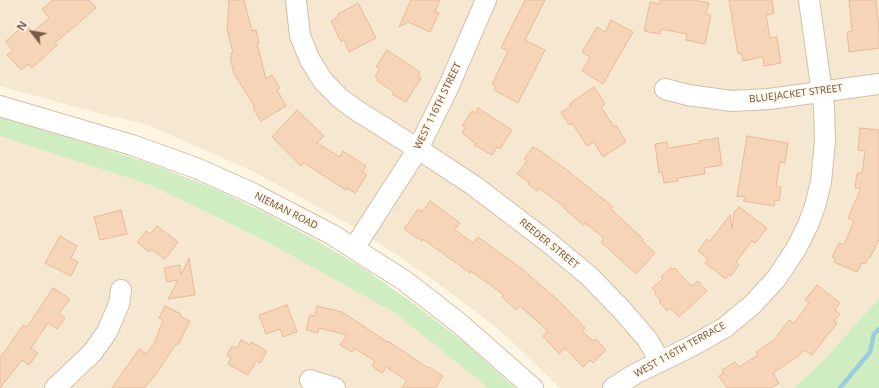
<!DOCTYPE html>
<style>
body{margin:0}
#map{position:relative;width:879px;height:388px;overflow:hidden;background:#fef5e2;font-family:"Noto Sans",sans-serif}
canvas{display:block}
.north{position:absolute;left:12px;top:12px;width:40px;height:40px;-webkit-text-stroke:3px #fff8ea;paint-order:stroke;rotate:301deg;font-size:11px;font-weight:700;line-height:16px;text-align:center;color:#785b46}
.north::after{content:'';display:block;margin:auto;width:14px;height:18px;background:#785b46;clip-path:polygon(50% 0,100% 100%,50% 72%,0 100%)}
</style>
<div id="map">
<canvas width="879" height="388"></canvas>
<div class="north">N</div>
</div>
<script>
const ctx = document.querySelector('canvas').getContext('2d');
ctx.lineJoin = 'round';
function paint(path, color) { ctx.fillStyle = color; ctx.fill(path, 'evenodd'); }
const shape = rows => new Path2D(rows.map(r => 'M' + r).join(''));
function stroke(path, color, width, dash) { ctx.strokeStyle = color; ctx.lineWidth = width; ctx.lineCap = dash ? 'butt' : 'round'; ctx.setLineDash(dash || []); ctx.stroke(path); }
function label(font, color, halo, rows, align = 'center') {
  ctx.font = font + ' "Noto Sans",sans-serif'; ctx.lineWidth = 3.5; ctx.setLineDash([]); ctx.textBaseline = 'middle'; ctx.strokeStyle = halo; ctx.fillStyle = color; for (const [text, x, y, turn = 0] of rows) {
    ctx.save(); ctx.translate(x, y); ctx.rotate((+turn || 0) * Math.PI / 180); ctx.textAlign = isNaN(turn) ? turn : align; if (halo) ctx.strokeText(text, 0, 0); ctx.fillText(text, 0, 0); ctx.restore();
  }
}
const residential = shape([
 [0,0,879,0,879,298,825,359,794,388,560,388,504,334,462,301,402,258,352,226,304,199,252,171,148,125,90,111,0,86],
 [0,136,153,186,267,242,395,313,488,388,0,388]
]);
const green = shape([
 [0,117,96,146,154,165,215,189,263,212,319,242,366,270,414,304,464,342,515,388,488,388,395,313,267,242,153,186,0,136],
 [879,298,879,388,794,388,825,359]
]);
const stream = shape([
 [840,388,870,352,874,334,879,329]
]);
const building = shape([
 [53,0,89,0,96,8,55,43,57,45,32,68,28,64,21,70,7,55,13,50,5,42,25,24,33,32,49,18,42,9,53,0],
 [229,0,244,0,252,31,256,30,259,43,257,43,266,79,272,75,280,88,277,90,286,106,261,121,253,108,255,107,234,74,230,57,232,57,231,53,233,53,227,29,229,0],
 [411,0,440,0,435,11,439,13,430,32,408,22,399,27,411,0],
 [525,0,545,0,525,40,545,50,518,103,494,90,496,86,492,84,508,51,501,48,525,0],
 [660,0,694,0,709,3,706,14,711,15,705,44,686,40,687,34,661,29,660,34,644,31,650,2,659,4,660,0],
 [729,0,772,0,774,13,766,15,770,38,777,37,781,63,764,66,763,57,743,61,741,53,738,54,729,0],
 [849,0,876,0,879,28,879,48,849,52,847,32,852,31,849,0],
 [358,3,376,38,349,52,344,40,341,42,331,21,339,16,338,14,358,3],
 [611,20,633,32,603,84,582,71,590,57,582,52,597,27,605,32,611,20],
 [387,50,420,72,418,76,421,78,406,102,392,94,394,92,377,81,378,79,375,77,380,69,376,67,387,50],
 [594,87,605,104,601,107,614,127,616,125,626,142,603,157,594,142,587,146,572,123,569,125,561,112,571,106,569,104,594,87],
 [478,108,512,130,500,149,497,147,492,155,474,145,476,144,462,133,465,128,462,126,472,111,475,113,478,108],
 [297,110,324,136,317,143,340,157,343,151,366,166,362,172,367,175,355,193,347,188,346,190,304,163,301,166,272,137,297,110],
 [860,128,879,130,879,239,870,258,869,257,865,264,862,263,857,272,834,262,836,258,832,257,839,243,844,245,854,221,848,218,861,188,855,188,857,173,862,173,865,151,858,150,860,128],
 [747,136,788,143,785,163,780,162,776,186,781,187,779,201,775,200,774,206,743,201,746,197,737,196,747,136],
 [718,138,722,165,704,168,705,174,678,178,678,181,664,183,662,172,659,173,655,144,667,142,668,148,699,143,699,141,718,138],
 [533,147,535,149,536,148,567,170,613,207,611,209,643,239,642,241,655,253,636,274,601,242,604,238,585,223,584,225,569,213,564,208,565,207,539,188,537,191,528,184,529,182,517,174,527,161,524,159,533,147],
 [430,201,460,223,455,230,473,243,478,237,522,269,559,301,585,328,582,331,593,341,596,339,606,350,593,363,590,360,583,367,565,348,559,354,543,336,548,331,520,306,516,310,502,297,504,295,471,271,470,273,423,239,422,241,404,229,418,209,422,212,430,201],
 [739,207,767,228,755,243,752,241,736,262,739,265,731,276,729,275,726,279,705,263,708,259,698,251,707,239,710,241,730,215,732,229,734,212,739,207],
 [121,210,127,234,100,240,94,217,121,210],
 [157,226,178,242,165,259,151,249,149,252,137,242,146,231,150,234,157,226],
 [60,236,77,246,71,258,78,262,71,276,45,263,60,236],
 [189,258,195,295,168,299,178,280,167,282,164,268,180,265,181,275,189,258],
 [671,268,673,269,675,268,691,286,698,281,707,291,679,317,670,308,667,311,659,302,661,301,655,294,656,292,652,288,663,279,661,277,671,268],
 [817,285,840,303,835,310,840,314,834,321,837,323,812,355,804,350,800,355,773,373,779,383,771,388,727,388,719,376,724,373,722,370,735,362,739,367,758,355,756,352,774,340,789,320,794,323,809,303,805,300,817,285],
 [53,288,70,299,59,314,65,318,57,329,48,323,31,348,38,353,29,365,22,360,0,388,0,358,23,325,27,327,53,288],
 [287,305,297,332,283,337,280,329,266,334,259,315,287,305],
 [165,306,181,314,180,316,190,321,178,345,176,344,154,377,144,388,112,388,139,349,146,354,154,344,163,320,159,318,165,306],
 [317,306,342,312,387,342,388,341,428,368,429,367,443,376,435,388,401,388,407,381,386,367,382,373,372,366,375,361,354,348,352,352,340,345,347,335,319,328,318,333,306,330,310,315,315,316,317,306],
 [241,340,250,345,251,342,267,351,260,363,256,361,248,375,228,364,231,358,227,355,232,346,237,348,241,340]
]);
const minor = shape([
 [296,0,300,36,310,60,323,81,340,98,353,108,418,149,473,185,548,242,589,276,622,310,647,339,660,361],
 [665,89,688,95,732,101,769,99,879,84],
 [0,106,132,145,196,168,254,194,331,234,405,281,459,323,533,388],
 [354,248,418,149,448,88,486,0],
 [310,380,335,388],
 [55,388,92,353,107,332,119,304,121,290],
 [613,388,635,374,692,346,724,328,752,305,776,279,796,249,808,225,815,206,821,182,825,141,824,107,809,0]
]);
const streetNames = [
 ["BLUEJACKET STREET",796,94,-7],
 ["WEST 116TH STREET",438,106,-64],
 ["NIEMAN ROAD",286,211,27],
 ["REEDER STREET",549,244,39],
 ["WEST 116TH TERRACE",680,350,-29]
];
paint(residential, '#f6e7d0');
paint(green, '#cfedc0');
stroke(stream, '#9acedc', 4.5);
paint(building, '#f6d4b8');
stroke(building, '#eabb97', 1);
stroke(minor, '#d2bfaa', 22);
stroke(minor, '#fff', 20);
label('10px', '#785b46', '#fff8ea', streetNames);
</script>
